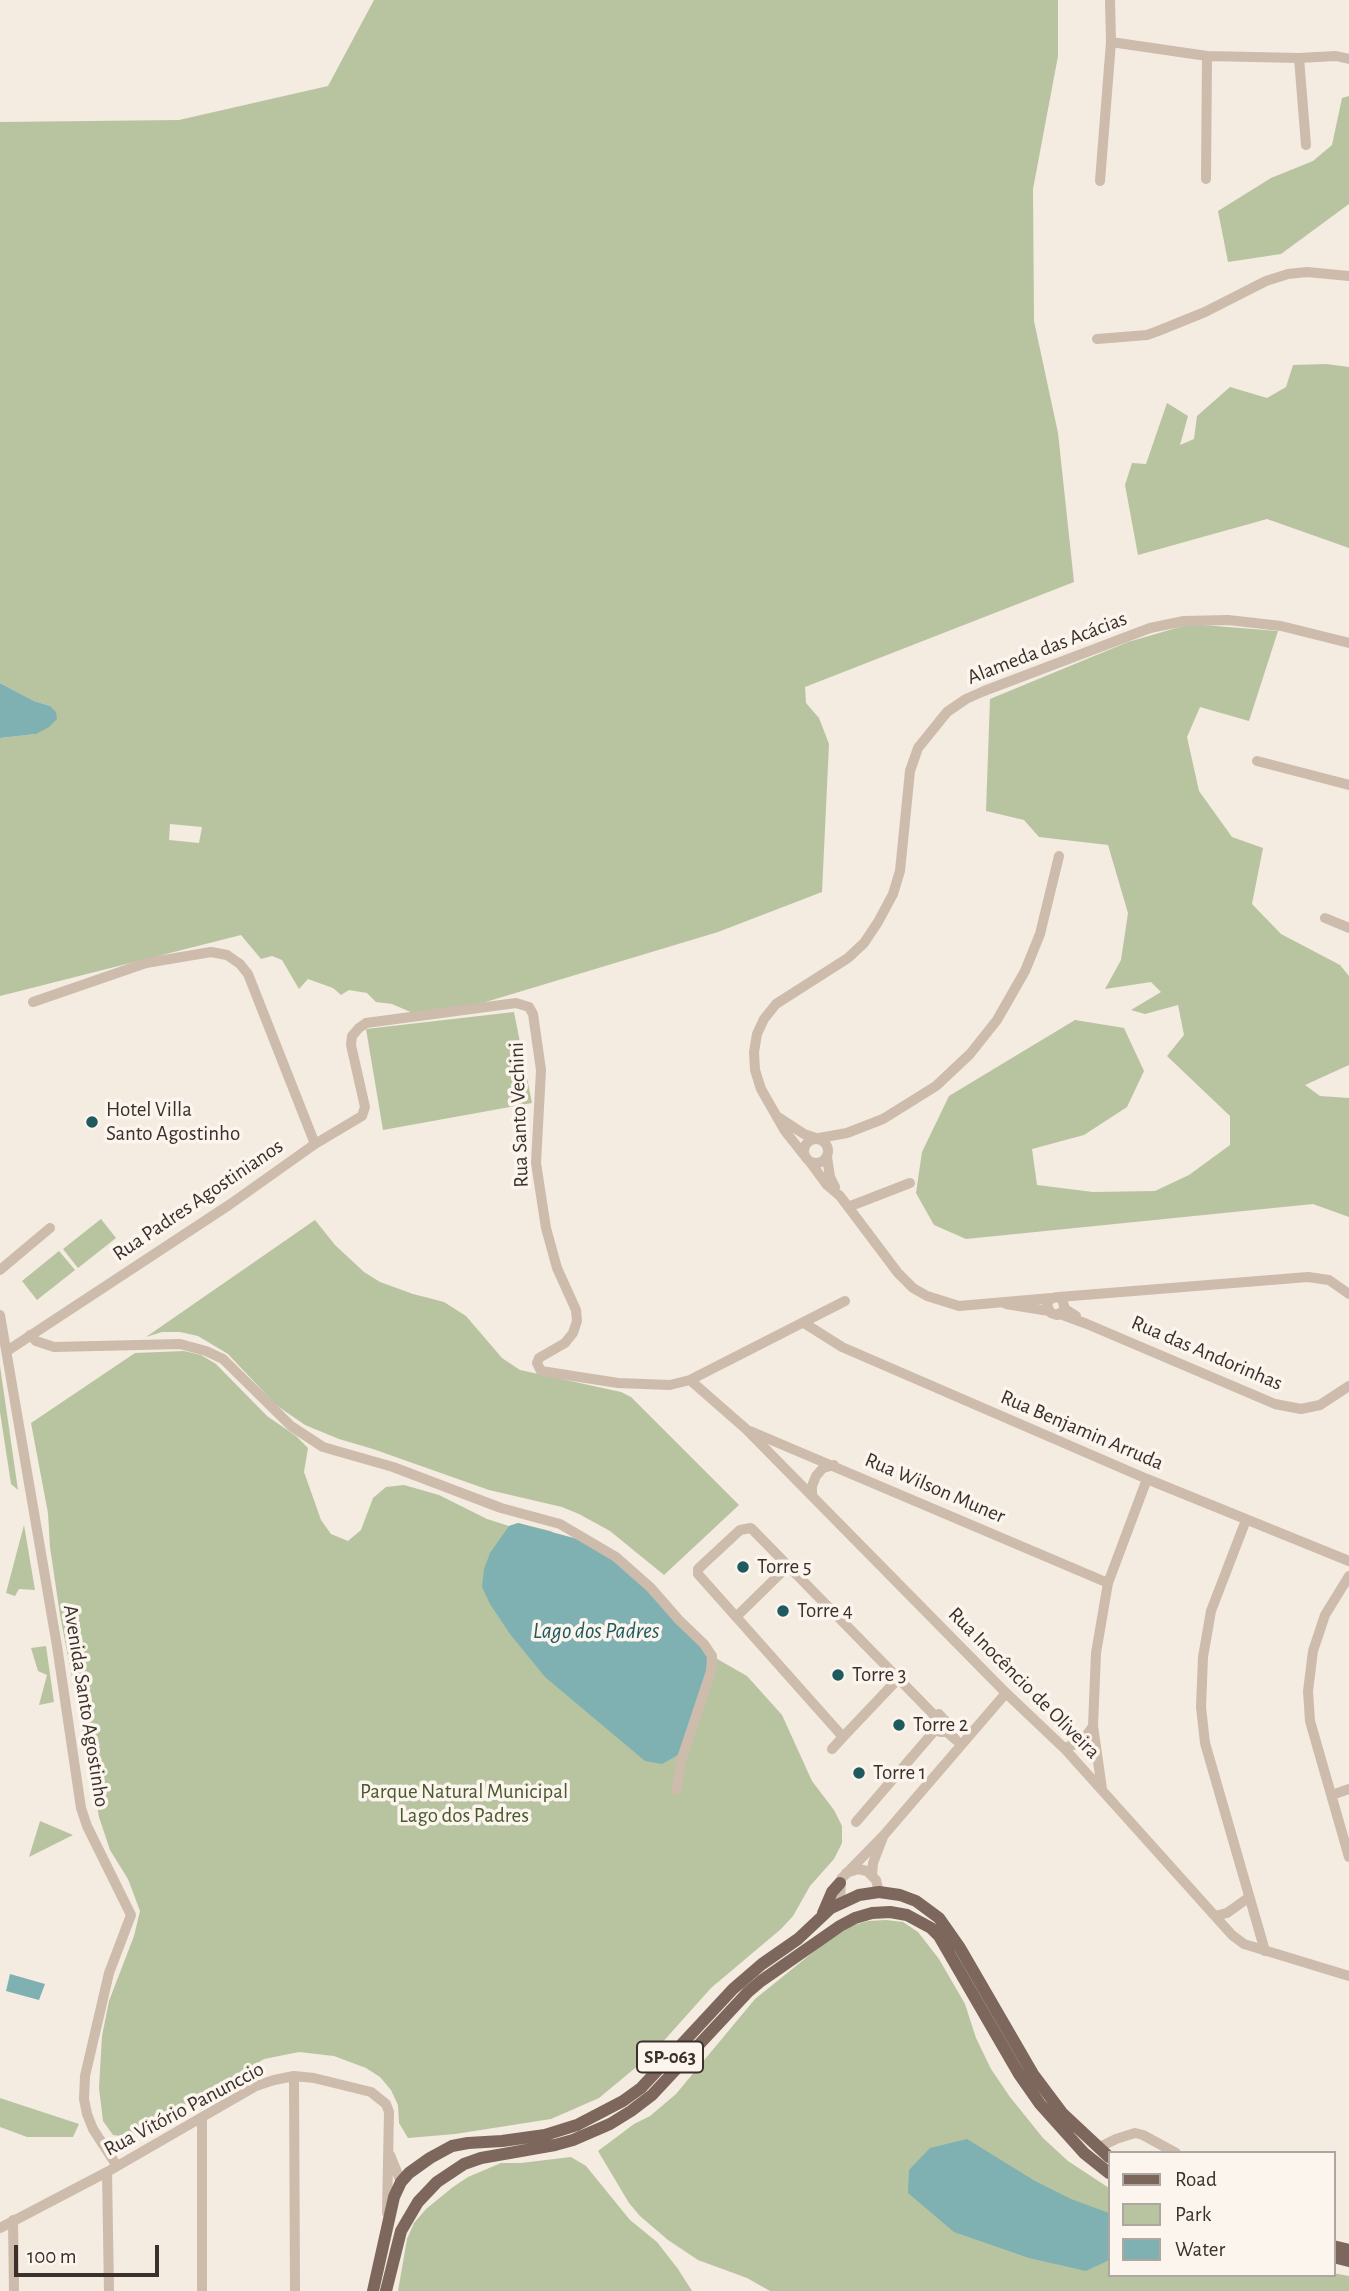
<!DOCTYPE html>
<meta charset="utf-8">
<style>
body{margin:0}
#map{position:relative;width:1349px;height:2291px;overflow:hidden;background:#f4ebe1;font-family:"Alegreya Sans",sans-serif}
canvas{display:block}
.legend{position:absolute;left:1108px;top:2151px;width:228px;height:126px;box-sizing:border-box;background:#fbf5ee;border:2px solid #aea6a0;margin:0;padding:9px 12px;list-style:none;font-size:21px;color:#3b302b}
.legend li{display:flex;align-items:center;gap:14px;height:35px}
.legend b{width:35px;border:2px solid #aea6a0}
.scale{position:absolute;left:14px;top:2245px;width:145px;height:32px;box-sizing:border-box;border:4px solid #3b302b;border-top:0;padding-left:9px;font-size:21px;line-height:24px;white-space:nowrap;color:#3b302b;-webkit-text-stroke:5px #fbf5ee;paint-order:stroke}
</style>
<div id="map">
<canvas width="1349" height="2291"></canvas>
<ul class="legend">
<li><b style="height:9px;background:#7d675c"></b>Road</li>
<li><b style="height:19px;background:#b8c4a0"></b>Park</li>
<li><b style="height:19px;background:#7fb0b2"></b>Water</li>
</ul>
<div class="scale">100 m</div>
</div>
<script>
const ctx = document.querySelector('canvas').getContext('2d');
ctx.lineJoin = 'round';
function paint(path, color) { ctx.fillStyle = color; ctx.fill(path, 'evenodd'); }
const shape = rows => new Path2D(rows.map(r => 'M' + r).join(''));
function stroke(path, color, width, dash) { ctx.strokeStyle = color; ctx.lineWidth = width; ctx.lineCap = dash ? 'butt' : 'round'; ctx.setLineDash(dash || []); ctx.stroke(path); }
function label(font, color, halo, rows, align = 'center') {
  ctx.font = font + ' "Alegreya Sans",sans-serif'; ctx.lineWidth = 7; ctx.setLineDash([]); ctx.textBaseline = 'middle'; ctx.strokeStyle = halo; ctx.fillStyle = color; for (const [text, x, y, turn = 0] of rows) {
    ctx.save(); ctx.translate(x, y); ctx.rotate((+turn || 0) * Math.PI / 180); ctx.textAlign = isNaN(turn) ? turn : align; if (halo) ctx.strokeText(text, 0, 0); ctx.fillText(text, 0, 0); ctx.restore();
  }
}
const green = shape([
 [374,0,1058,0,1058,56,1033,189,1034,321,1058,433,1074,582,805,687,806,703,819,718,829,744,822,892,718,932,469,1007,420,1016,392,1004,376,1002,367,993,349,990,341,995,333,988,308,979,299,989,282,960,272,956,261,959,241,935,0,996,0,738,36,734,50,706,34,701,0,683,0,122,179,120,328,86],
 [170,824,202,827,199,843,169,840],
 [1349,96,1349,204,1281,254,1228,262,1218,211,1271,178,1313,161,1332,145,1342,98],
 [1326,364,1349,367,1349,548,1267,519,1138,555,1125,485,1132,463,1146,464,1167,403,1188,416,1180,445,1194,439,1197,416,1230,387,1267,398,1286,387,1293,365],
 [1190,624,1278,631,1249,721,1200,707,1187,737,1199,791,1232,837,1263,848,1252,904,1281,934,1340,965,1349,976,1349,1065,1305,1085,1320,1096,1349,1098,1349,1217,1313,1204,966,1239,934,1225,916,1193,922,1152,949,1096,1075,1020,1124,1028,1144,1071,1127,1107,1084,1135,1032,1149,1037,1185,1093,1192,1155,1191,1189,1175,1230,1145,1230,1116,1167,1056,1184,1035,1178,1005,1145,1014,1131,1010,1161,992,1151,982,1105,989,1121,960,1128,913,1108,845,1039,837,1024,820,986,811,990,699,1128,642],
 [514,1012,532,1103,383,1130,366,1029],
 [101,1219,116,1238,78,1268,63,1249],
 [315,1220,335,1245,364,1272,380,1282,413,1294,444,1302,466,1316,502,1358,520,1370,621,1392,631,1397,739,1505,664,1575,610,1531,579,1514,562,1507,489,1490,373,1449,339,1439,305,1425,276,1405,228,1354,198,1336,180,1332,162,1332,146,1337],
 [59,1251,75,1270,37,1300,22,1281],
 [184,1351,201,1355,216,1364,267,1416,296,1436,308,1448,304,1472,321,1520,331,1534,348,1541,361,1530,373,1498,386,1487,404,1485,439,1495,487,1519,509,1526,518,1523,551,1531,712,1656,747,1676,782,1715,812,1781,834,1810,842,1826,842,1843,834,1859,810,1886,793,1916,781,1929,711,1988,652,2054,599,2098,551,2119,455,2134,408,2138,399,2123,398,2105,391,2090,380,2077,366,2068,334,2056,299,2052,264,2059,208,2094,129,2137,113,2135,103,2121,99,2088,102,2036,109,2001,134,1936,140,1911,128,1879,110,1850,99,1817,60,1615,50,1547,48,1513,31,1423,135,1353],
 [0,1366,18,1490,11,1484,0,1412],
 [24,1525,35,1590,19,1589,15,1596,6,1593],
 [46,1646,54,1702,39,1705,47,1675,38,1671,31,1648],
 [40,1821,73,1835,29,1857],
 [886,1920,903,1922,918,1932,939,1959,965,2004,976,2038,991,2069,1010,2097,1043,2138,1068,2161,1109,2188,1109,2275,1333,2275,1333,2273,1349,2276,1349,2291,770,2291,747,2278,698,2260,668,2240,640,2216,629,2203,598,2151,634,2124,650,2116,676,2094,755,1999,822,1945,851,1926,868,1921],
 [0,2098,6,2100,79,2124,73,2137,27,2137,0,2127],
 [571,2157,586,2166,630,2220,657,2242,678,2269,692,2291,398,2291,407,2239,414,2223,426,2209,453,2187,468,2177,501,2163,521,2163]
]);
const water = shape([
 [0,683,34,701,50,706,56,712,57,719,49,727,36,734,0,738],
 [518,1523,585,1541,616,1558,712,1656,687,1740,678,1755,662,1764,645,1761,545,1677,510,1634,490,1604,482,1587,484,1569,490,1553,509,1526],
 [10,1974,45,1984,39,2000,6,1991],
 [967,2139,1035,2181,1071,2199,1109,2213,1109,2260,1086,2271,1029,2258,954,2232,908,2193,909,2170,930,2148]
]);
const minor = shape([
 [1111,42,1207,56,1299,58,1336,56,1349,59],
 [1299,58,1306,145],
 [1206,179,1207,56],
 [1100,181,1111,42,1110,0],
 [1097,339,1147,335,1158,331,1205,312,1266,281,1288,274,1307,272,1349,276],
 [1257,761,1349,785],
 [1325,918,1349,928],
 [33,1002,146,963,211,952,227,955,240,964,248,974,315,1144],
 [778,1117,804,1134,816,1138],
 [819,1138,847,1133,883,1119,936,1086,970,1054,997,1020,1025,971,1040,934,1059,856],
 '804 1151a12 12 0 1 1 24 0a12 12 0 1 1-24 0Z',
 [804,1155,785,1131,761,1089,755,1070,754,1052,757,1034,764,1019,776,1004,848,958,864,943,878,922,893,894,900,871,910,771,918,748,947,712,966,699,984,691,1150,628,1184,621,1228,620,1281,626,1349,643],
 [827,1157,830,1177,835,1187],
 [810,1162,827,1185,840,1196,898,1273,913,1288,927,1296,959,1306,1051,1298],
 [848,1207,910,1183],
 [0,1270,50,1228],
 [1059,1297,1308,1277,1329,1280,1349,1294],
 [1006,1304,1049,1311],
 [1063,1311,1057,1315,1051,1313,1047,1306,1049,1300,1056,1297,1062,1299,1065,1309,1076,1316],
 [1060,1314,1087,1324,1275,1404,1301,1409,1320,1405,1349,1386],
 [0,1315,57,1646,81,1808,87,1826,131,1915,109,1973,85,2076,84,2099,87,2114,93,2129,117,2166],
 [804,1323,842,1347,1147,1479,1349,1561],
 [30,1335,36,1341,54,1347,180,1344,206,1351,223,1359,291,1426,323,1447,393,1467,501,1508,560,1524,616,1557,651,1588,679,1620,704,1644,712,1656,711,1671,681,1761,676,1790],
 [7,1351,229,1205,315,1144,362,1116,365,1107,351,1045,352,1036,359,1028,366,1023,516,1003,529,1007,533,1014,541,1070,536,1163,546,1228,557,1268,576,1310,577,1321,573,1333,565,1343,539,1358,537,1363,541,1371,618,1383,670,1385,690,1380,845,1301],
 [690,1380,746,1429,1006,1693,1064,1748,1232,1935,1244,1944,1349,1976],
 [750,1431,1108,1583],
 [812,1496,812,1486,816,1476,823,1468,834,1465],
 [1246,1520,1211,1611,1203,1657,1201,1707,1205,1743,1265,1951],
 [1349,1576,1325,1615,1313,1651,1308,1691,1310,1721,1349,1857],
 [736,1617,787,1567],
 [898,1679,843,1737,698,1574,698,1569,740,1530,751,1528,936,1717],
 [939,1714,948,1724,948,1730,956,1740,947,1732,940,1732,933,1724,933,1720,939,1714],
 [1064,1748,1082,1742,1093,1726],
 [832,1749,843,1737],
 [1102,1789,1093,1726,1096,1653,1108,1583,1147,1479],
 [1332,1795,1349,1789],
 [856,1822,936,1729],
 [846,1873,858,1869,867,1871,876,1880,879,1892],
 [872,1875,873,1863,883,1837],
 [840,1902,841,1879,884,1835,1006,1693],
 [1215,1916,1227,1913,1248,1898],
 [294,2076,295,2291],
 [202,2118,202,2291],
 [1098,2148,1116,2139,1135,2133,1143,2135,1176,2153],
 [390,2155,401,2182],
 [107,2172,109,2291],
 [13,2220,14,2291],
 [0,2228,107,2172,256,2086,274,2080,294,2076,314,2078,371,2092,386,2104,389,2112,387,2213]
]);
const major = shape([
 [823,1913,832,1892,840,1883],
 [1333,2246,1349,2250],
 [1333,2257,1349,2261],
 [373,2291,394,2197,401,2182,409,2173,430,2158,452,2146,468,2143,502,2141,545,2135,577,2125,623,2101,641,2088,733,1989,762,1964,798,1939,831,1908,859,1895,879,1892,900,1895,916,1901,939,1918,960,1948,1033,2074,1063,2114,1109,2157],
 [386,2291,401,2231,418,2202,437,2182,464,2164,481,2158,555,2145,573,2140,610,2124,631,2111,652,2095,748,1992,761,1981,840,1926,855,1918,872,1913,890,1912,907,1915,931,1928,939,1936,1019,2074,1040,2104,1084,2153,1109,2173]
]);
const markers = [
 [92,1122,7,"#1f5a5e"],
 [743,1567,7,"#1f5a5e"],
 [783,1611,7,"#1f5a5e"],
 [838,1675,7,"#1f5a5e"],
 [899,1725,7,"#1f5a5e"],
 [859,1773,7,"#1f5a5e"]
];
const shields = [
 [670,2057,66]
];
const shieldNames = [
 ["SP-063",670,2057]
];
const streetNames = [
 ["Alameda das Acácias",1047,648,-21],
 ["Rua Santo Vechini",519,1115,-92],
 ["Rua Padres Agostinianos",198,1200,-34],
 ["Rua das Andorinhas",1207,1353,23],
 ["Rua Benjamin Arruda",1082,1430,23],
 ["Rua Wilson Muner",935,1488,23],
 ["Rua Inocêncio de Oliveira",1024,1683,45],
 ["Avenida Santo Agostinho",86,1706,81],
 ["Rua Vitório Panunccio",184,2109,-28]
];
const poiNames = [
 ["Hotel Villa",106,1110],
 ["Santo Agostinho",106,1134],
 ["Torre 5",757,1567],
 ["Torre 4",797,1611],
 ["Torre 3",852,1675],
 ["Torre 2",913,1725],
 ["Torre 1",873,1773]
];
const parkNames = [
 ["Parque Natural Municipal",464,1792],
 ["Lago dos Padres",464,1816]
];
const waterNames = [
 ["Lago dos Padres",596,1631]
];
paint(green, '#b8c4a0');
paint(water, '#7fb0b2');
stroke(minor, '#cdbbac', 10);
stroke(major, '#7d675c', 12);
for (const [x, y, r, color] of markers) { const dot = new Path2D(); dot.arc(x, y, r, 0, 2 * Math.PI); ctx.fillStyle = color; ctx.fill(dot); stroke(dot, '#fbf5ee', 2.5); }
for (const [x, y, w] of shields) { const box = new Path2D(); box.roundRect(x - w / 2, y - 15.5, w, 31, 5); ctx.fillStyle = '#fbf5ee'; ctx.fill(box); stroke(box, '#3b302b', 2); }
label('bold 19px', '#3b302b', null, shieldNames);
label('21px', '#3b302b', '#fbf5ee', streetNames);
label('21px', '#3b302b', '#fbf5ee', poiNames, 'left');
label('21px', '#4a5a2e', '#fbf5ee', parkNames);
label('italic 23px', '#1f5a5e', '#fbf5ee', waterNames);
</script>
